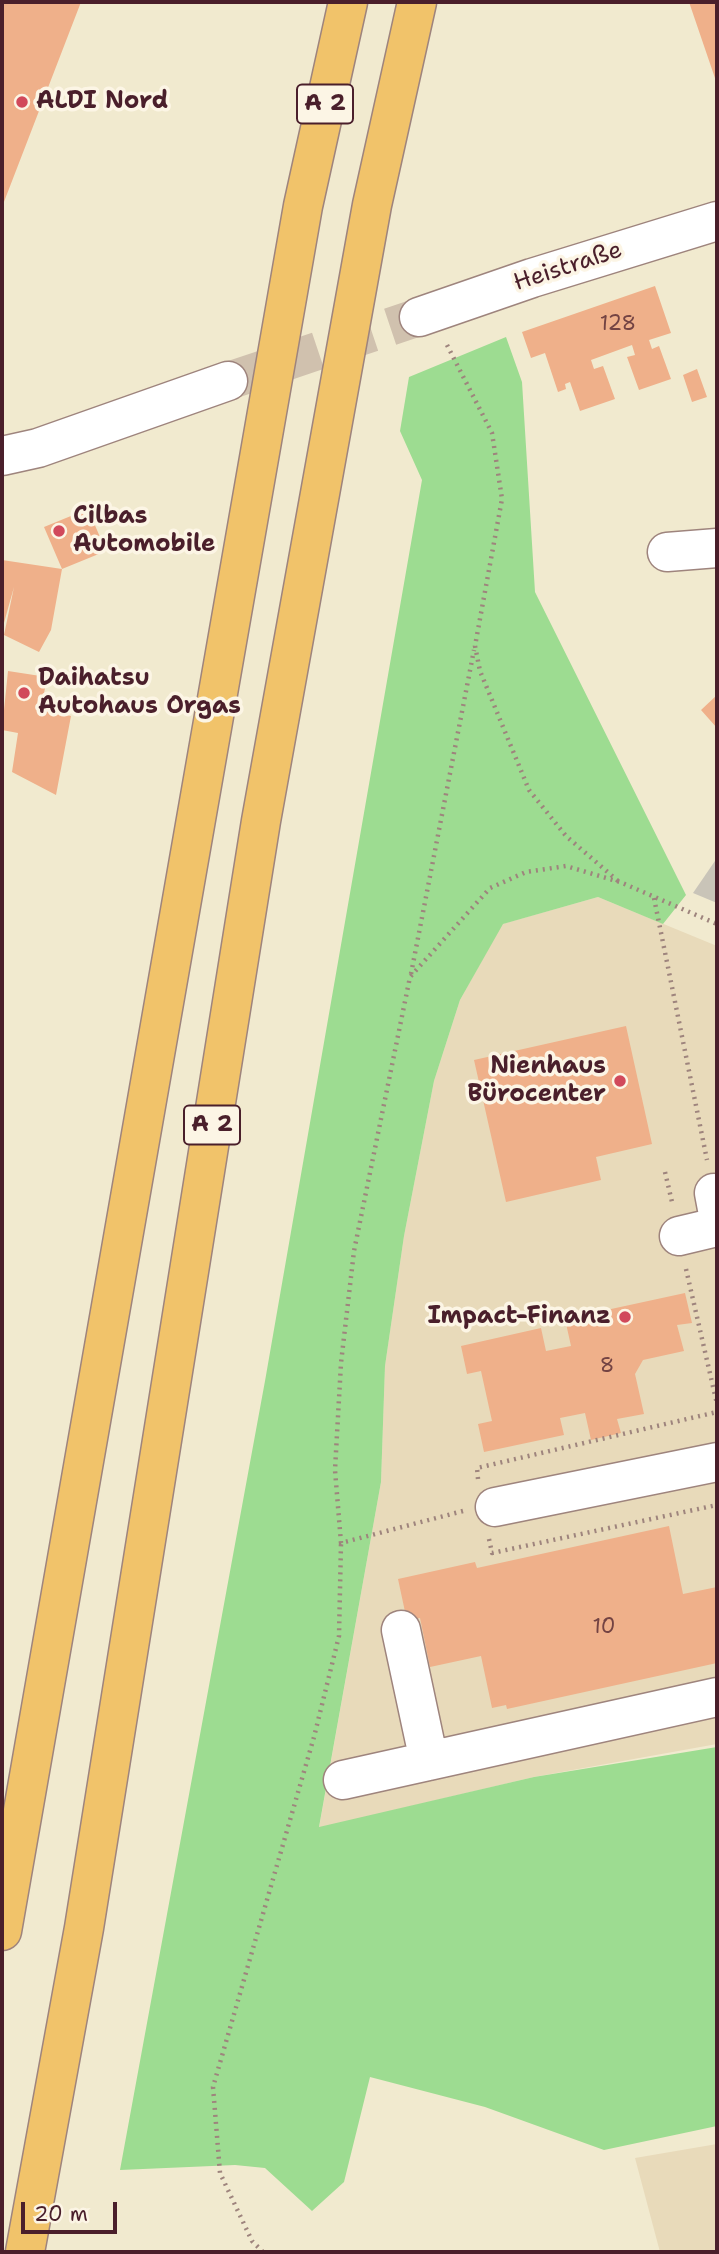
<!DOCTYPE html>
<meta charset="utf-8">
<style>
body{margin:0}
#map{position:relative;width:719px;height:2254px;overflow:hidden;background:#f1eacf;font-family:"Shantell Sans",sans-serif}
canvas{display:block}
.frame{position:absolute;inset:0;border:4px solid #4a1f2b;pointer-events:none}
.scale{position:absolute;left:21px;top:2202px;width:96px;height:32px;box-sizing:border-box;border:4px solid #4a1f2b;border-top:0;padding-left:9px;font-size:21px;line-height:24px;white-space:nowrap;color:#4a1f2b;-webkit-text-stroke:5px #fcf5e5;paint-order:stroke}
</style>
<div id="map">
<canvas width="719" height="2254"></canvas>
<div class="frame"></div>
<div class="scale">20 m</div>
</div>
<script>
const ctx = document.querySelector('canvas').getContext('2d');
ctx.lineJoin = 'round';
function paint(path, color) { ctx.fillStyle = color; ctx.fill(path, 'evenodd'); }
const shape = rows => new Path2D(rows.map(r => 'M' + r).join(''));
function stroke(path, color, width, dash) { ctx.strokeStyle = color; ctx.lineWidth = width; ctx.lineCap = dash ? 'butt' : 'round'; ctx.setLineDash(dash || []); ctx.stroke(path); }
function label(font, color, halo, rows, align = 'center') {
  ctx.font = font + ' "Shantell Sans",sans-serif'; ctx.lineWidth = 7; ctx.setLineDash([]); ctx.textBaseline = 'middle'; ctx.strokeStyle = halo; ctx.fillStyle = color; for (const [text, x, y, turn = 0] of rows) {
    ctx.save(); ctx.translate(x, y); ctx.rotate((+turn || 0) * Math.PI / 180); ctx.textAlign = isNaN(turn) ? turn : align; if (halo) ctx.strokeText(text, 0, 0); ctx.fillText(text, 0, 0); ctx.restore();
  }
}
const built = shape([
 [598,897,717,946,717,1744,534,1777,319,1828,381,1482,385,1366,404,1236,434,1081,460,1000,502,924],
 [717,2144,717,2252,660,2252,635,2158]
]);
const industrial = shape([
 [717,858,717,903,693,893]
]);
const green = shape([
 [506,337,522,382,535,592,686,895,663,924,598,897,503,924,460,1000,434,1081,404,1236,385,1366,381,1482,319,1827,534,1777,717,1747,717,2126,604,2150,485,2107,370,2077,344,2182,312,2211,265,2168,235,2165,120,2170,265,1381,422,480,400,431,409,377]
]);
const building = shape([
 [2,2,81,2,2,207],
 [689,2,717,2,717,84],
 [655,286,671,333,649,340,652,349,659,346,671,379,639,390,627,357,635,355,632,345,591,360,594,369,603,366,615,399,580,411,570,382,565,384,566,389,558,392,545,353,531,358,522,332],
 [697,369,707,397,692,402,683,375],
 [88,509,106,551,62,569,51,630,39,652,4,635,14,587,2,630,2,560,62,569,44,527],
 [8,671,47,677,41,710,71,716,56,795,12,772,18,733,2,730],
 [717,695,717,728,701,710],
 [626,1026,652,1144,596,1157,601,1180,506,1202,474,1060],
 [685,1293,692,1323,677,1325,684,1351,643,1360,635,1374,644,1414,617,1419,621,1433,591,1440,585,1413,560,1418,564,1435,484,1452,478,1424,492,1421,481,1371,467,1374,461,1346,541,1328,546,1351,571,1346,565,1319],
 [669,1526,683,1594,717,1587,717,1663,507,1709,506,1705,492,1708,481,1656,430,1667,420,1618,407,1621,398,1579,475,1562,477,1568]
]);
const minorTunnel = shape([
 [228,381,419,317]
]);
const path = shape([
 [447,345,492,433,502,499,475,646,480,671,529,790,566,836,618,881],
 [654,898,707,1160],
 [411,974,474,650],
 [665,1172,672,1202],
 [686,1269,717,1404],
 [478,1479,477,1468,717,1412],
 [463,1511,341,1543,335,1470,341,1363,354,1251,410,977,490,888,526,872,566,866,620,882,717,924],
 [489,1539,492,1553,717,1505],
 [263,2252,252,2241,220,2173,213,2087,314,1737,339,1636,341,1543]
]);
const minor = shape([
 [419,317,532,278,717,221],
 [2,456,38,448,228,381],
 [667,552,717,548],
 [714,1193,717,1209],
 [679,1236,717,1227],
 [495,1507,717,1462],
 [401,1630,429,1761],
 [343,1780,717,1697]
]);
const highway = shape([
 [2,1931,303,206,348,2],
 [25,2252,84,1928,261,821,372,205,417,2]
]);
const markers = [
 [22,102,7,"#d1495b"],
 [59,531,7,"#d1495b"],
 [24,693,7,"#d1495b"],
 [620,1081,7,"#d1495b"],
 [625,1317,7,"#d1495b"]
];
const numberNames = [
 ["128",618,325],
 ["8",607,1367],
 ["10",604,1628]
];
const shields = [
 [325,104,56],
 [212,1125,56]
];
const shieldNames = [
 ["A 2",325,104],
 ["A 2",212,1125]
];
const poiNames = [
 ["ALDI Nord",36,102],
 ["Cilbas",73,517],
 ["Automobile",73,545],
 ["Daihatsu",38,679],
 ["Autohaus Orgas",38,707],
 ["Nienhaus",606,1067,"right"],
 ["Bürocenter",606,1095,"right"],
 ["Impact-Finanz",611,1317,"right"]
];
const streetNames = [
 ["Heistraße",568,267,-18]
];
paint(built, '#e8daba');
paint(industrial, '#c9c4b8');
paint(green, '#9ddc91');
paint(building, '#efb08a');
stroke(minorTunnel, '#d0c1ae', 38, [38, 19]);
stroke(minor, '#9e847d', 41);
stroke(highway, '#9e847d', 41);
stroke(path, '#9e847d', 4.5, [2, 5]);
stroke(minor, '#fff', 38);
stroke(highway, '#f1c36a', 38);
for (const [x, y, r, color] of markers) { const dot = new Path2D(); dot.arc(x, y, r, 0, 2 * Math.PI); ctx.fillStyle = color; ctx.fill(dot); stroke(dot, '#fcf5e5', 2.5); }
label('21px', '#734343', null, numberNames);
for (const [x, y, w] of shields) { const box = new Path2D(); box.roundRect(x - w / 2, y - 19.5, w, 39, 5); ctx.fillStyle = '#fcf5e5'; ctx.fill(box); stroke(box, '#4a1f2b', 2); }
label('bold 23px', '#4a1f2b', null, shieldNames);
label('bold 24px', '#4a1f2b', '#fcf5e5', poiNames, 'left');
label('24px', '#4a1f2b', '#fcf5e5', streetNames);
</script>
